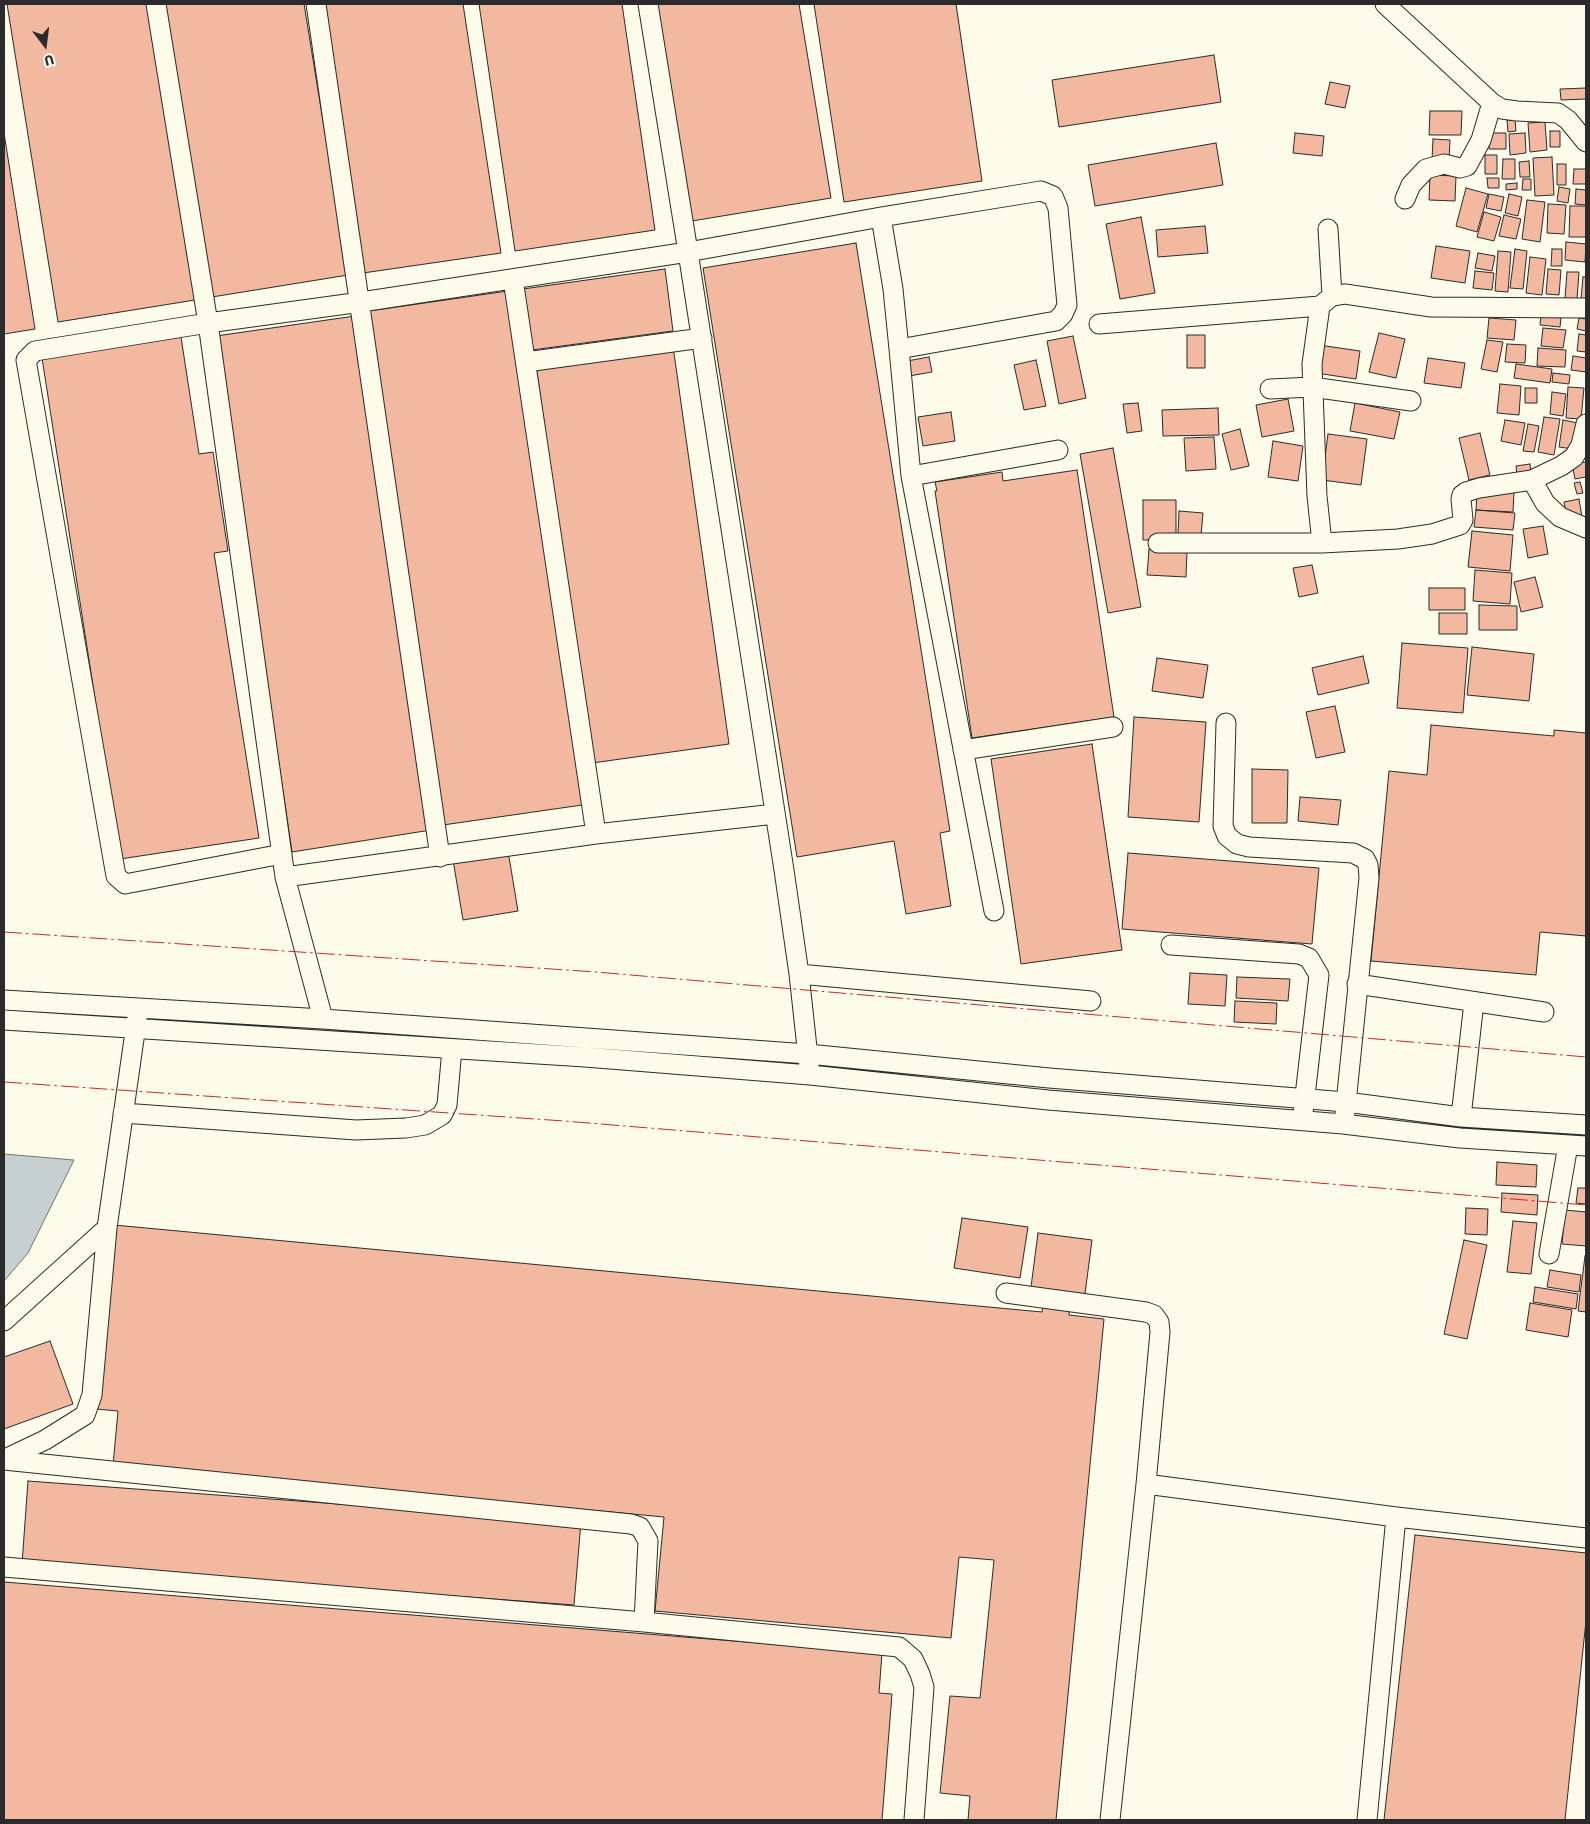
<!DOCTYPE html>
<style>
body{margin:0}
#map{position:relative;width:1590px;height:1824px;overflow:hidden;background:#fdfbea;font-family:Signika,sans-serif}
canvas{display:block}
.frame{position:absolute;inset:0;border:5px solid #2b2b2b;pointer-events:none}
.north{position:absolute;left:20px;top:20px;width:50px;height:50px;-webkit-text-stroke:4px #fdfbea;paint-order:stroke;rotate:165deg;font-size:14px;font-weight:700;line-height:20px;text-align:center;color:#2b2b2b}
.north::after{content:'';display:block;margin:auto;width:18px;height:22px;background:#2b2b2b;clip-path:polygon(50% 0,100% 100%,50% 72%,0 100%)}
</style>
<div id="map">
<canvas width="1590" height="1824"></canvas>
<div class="frame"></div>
<div class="north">U</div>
</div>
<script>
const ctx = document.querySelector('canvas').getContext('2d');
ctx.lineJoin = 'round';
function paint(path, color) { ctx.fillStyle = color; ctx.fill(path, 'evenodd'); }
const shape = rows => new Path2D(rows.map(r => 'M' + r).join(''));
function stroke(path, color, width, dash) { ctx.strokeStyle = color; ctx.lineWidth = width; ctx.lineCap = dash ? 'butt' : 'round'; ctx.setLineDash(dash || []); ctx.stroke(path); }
const water = shape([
 [4,1154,74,1160,28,1253,4,1281,4,1154]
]);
const building = shape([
 [7,4,148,4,195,300,58,322,7,4],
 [165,4,304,4,348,275,212,297,165,4],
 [322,4,463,4,501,253,363,273,322,4],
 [479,4,622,4,655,230,515,251,479,4],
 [657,4,799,4,831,198,692,221,657,4],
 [814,4,956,4,982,181,844,202,814,4],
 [1214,55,1221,102,1059,127,1052,80,1214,55],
 [1330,82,1350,86,1345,108,1325,104,1330,82],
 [1586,88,1586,99,1561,100,1560,89,1586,88],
 [1430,111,1462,111,1461,135,1429,135,1430,111],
 [1507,120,1515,120,1516,131,1508,132,1507,120],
 [1545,122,1547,150,1530,152,1528,123,1545,122],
 [1550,131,1560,131,1560,147,1550,147,1550,131],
 [4,133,35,329,4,334,4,133],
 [1295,133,1324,136,1322,156,1293,153,1295,133],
 [1489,133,1506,133,1506,149,1489,149,1489,133],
 [1525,133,1526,153,1510,155,1509,134,1525,133],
 [1433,139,1450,140,1449,161,1432,160,1433,139],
 [1216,143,1223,185,1095,206,1088,165,1216,143],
 [1485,155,1497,155,1497,174,1485,174,1485,155],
 [1552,157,1554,195,1535,196,1533,158,1552,157],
 [1503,159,1515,159,1515,179,1502,179,1503,159],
 [1529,161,1530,177,1520,177,1519,162,1529,161],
 [1557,164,1566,164,1566,185,1557,185,1557,164],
 [1574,169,1586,169,1586,184,1573,184,1574,169],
 [1430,175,1456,176,1455,201,1429,200,1430,175],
 [1487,178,1499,178,1499,188,1488,188,1487,178],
 [1523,179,1531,179,1531,190,1522,190,1523,179],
 [1517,183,1517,189,1506,190,1506,184,1517,183],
 [1559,187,1570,189,1568,203,1557,201,1559,187],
 [1466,188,1488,194,1477,232,1456,226,1466,188],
 [1576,189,1586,190,1586,205,1575,204,1576,189],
 [1489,194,1504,197,1501,211,1486,208,1489,194],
 [1509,194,1522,197,1518,216,1505,213,1509,194],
 [1527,200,1545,202,1540,242,1522,239,1527,200],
 [1548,204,1566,205,1564,234,1547,233,1548,204],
 [1570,206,1586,206,1586,237,1569,237,1570,206],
 [1484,212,1501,217,1494,241,1477,237,1484,212],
 [1504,215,1521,219,1516,239,1499,236,1504,215],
 [1141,217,1155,293,1120,299,1106,224,1141,217],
 [1205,226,1208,253,1158,257,1156,230,1205,226],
 [1566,242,1586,244,1585,262,1565,260,1566,242],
 [856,243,950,831,940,833,951,906,906,914,894,841,797,857,703,268,856,243],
 [1436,246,1470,251,1465,283,1431,278,1436,246],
 [1515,249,1527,251,1523,289,1510,288,1515,249],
 [1552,249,1562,249,1562,266,1551,266,1552,249],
 [1498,251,1511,252,1508,292,1495,291,1498,251],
 [1478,253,1495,256,1492,271,1475,268,1478,253],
 [1530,257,1546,259,1542,295,1526,293,1530,257],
 [665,269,673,331,532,350,523,289,665,269],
 [1548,269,1561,270,1559,295,1546,294,1548,269],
 [1475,271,1494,273,1492,290,1473,288,1475,271],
 [1567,272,1579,272,1577,299,1565,298,1567,272],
 [1583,277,1586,277,1586,299,1581,299,1583,277],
 [508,291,582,805,443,825,369,311,508,291],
 [1541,315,1561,318,1560,327,1540,325,1541,315],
 [355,316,431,830,292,852,216,336,355,316],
 [1489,318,1516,320,1514,340,1487,338,1489,318],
 [1579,318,1586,319,1586,331,1577,329,1579,318],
 [1543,328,1566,330,1563,348,1541,346,1543,328],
 [1379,333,1405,339,1396,378,1369,372,1379,333],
 [1579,334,1586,335,1586,352,1577,351,1579,334],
 [1187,335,1205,335,1205,368,1187,368,1187,335],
 [1073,336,1086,398,1059,404,1047,341,1073,336],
 [181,337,199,454,213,452,228,551,214,553,259,838,120,859,42,358,181,337],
 [1487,340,1503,342,1497,372,1481,369,1487,340],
 [1507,344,1526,345,1525,363,1505,362,1507,344],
 [1319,345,1360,351,1356,379,1316,373,1319,345],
 [673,346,729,744,592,763,536,365,673,346],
 [1538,348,1566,350,1565,367,1537,366,1538,348],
 [1573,356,1586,358,1586,372,1571,370,1573,356],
 [929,357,932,372,909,376,907,361,929,357],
 [1428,358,1465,363,1461,388,1424,383,1428,358],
 [1036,360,1046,406,1024,410,1014,365,1036,360],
 [1516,364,1552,369,1550,383,1514,378,1516,364],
 [1553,373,1570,375,1569,384,1552,382,1553,373],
 [1500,384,1521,386,1519,415,1497,413,1500,384],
 [1568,387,1584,388,1581,419,1566,418,1568,387],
 [1525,388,1537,388,1537,403,1525,403,1525,388],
 [1552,392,1566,394,1563,416,1550,414,1552,392],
 [1288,399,1294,431,1262,437,1256,405,1288,399],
 [1138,403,1142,431,1127,433,1123,404,1138,403],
 [1355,403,1400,412,1394,439,1350,431,1355,403],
 [1218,408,1219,435,1163,436,1162,410,1218,408],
 [951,412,955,441,923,446,918,417,951,412],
 [1544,417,1560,419,1554,455,1538,452,1544,417],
 [1505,420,1525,423,1521,445,1501,441,1505,420],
 [1563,420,1578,423,1573,449,1559,447,1563,420],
 [1528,424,1539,426,1534,452,1523,451,1528,424],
 [1240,429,1249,466,1231,470,1222,434,1240,429],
 [1480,433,1490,475,1469,480,1459,438,1480,433],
 [1328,434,1367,439,1361,485,1322,480,1328,434],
 [1214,437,1216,469,1186,471,1184,438,1214,437],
 [1273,441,1303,446,1298,481,1268,477,1273,441],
 [1113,448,1141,607,1108,613,1080,454,1113,448],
 [1586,462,1586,477,1575,479,1572,464,1586,462],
 [1530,464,1531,474,1517,475,1516,466,1530,464],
 [1077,470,1114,717,972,738,935,491,937,491,935,482,1002,472,1003,481,1077,470],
 [1580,482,1583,493,1577,494,1574,483,1580,482],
 [1477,490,1514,492,1513,512,1476,510,1477,490],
 [1579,499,1582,517,1567,519,1564,502,1579,499],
 [1143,500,1176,500,1176,540,1143,540,1143,500],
 [1476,510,1515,513,1513,530,1474,527,1476,510],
 [1179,511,1203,513,1201,536,1178,534,1179,511],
 [1543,526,1548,554,1528,558,1523,529,1543,526],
 [1472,531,1513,535,1510,571,1468,567,1472,531],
 [1149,549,1187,551,1186,577,1147,575,1149,549],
 [1312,565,1318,593,1299,597,1293,568,1312,565],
 [1475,570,1512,573,1510,604,1473,601,1475,570],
 [1535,577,1543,607,1521,612,1514,582,1535,577],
 [1429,588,1465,588,1465,610,1429,610,1429,588],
 [1479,605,1517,606,1517,630,1479,630,1479,605],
 [1439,613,1467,613,1467,634,1439,634,1439,613],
 [1402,643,1468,648,1463,713,1397,708,1402,643],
 [1472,647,1534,654,1529,701,1467,695,1472,647],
 [1363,656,1369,683,1318,695,1312,668,1363,656],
 [1157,658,1208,665,1203,698,1152,691,1157,658],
 [1335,706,1345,752,1316,758,1306,712,1335,706],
 [1134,717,1206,722,1199,822,1128,817,1134,717],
 [1431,725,1554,736,1554,730,1586,733,1586,936,1540,932,1536,975,1371,961,1389,771,1427,775,1431,725],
 [1092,744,1122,950,1021,964,991,759,1092,744],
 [1252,769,1288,770,1287,823,1252,823,1252,769],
 [1300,797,1341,800,1338,825,1298,821,1300,797],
 [508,851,518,911,463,920,453,860,508,851],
 [1128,853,1319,868,1312,944,1122,929,1128,853],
 [1190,973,1227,975,1225,1006,1188,1004,1190,973],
 [1237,977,1290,979,1288,1001,1236,998,1237,977],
 [1235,1001,1277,1003,1276,1024,1234,1022,1235,1001],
 [1497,1162,1537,1165,1536,1187,1496,1185,1497,1162],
 [1578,1188,1586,1188,1586,1204,1576,1203,1578,1188],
 [1502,1193,1538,1195,1537,1215,1501,1212,1502,1193],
 [1466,1208,1488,1209,1487,1235,1465,1234,1466,1208],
 [1565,1210,1586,1212,1586,1246,1562,1244,1565,1210],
 [962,1218,1028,1227,1020,1278,954,1268,962,1218],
 [1513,1221,1537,1223,1531,1274,1507,1272,1513,1221],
 [114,1225,1042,1312,1043,1303,1070,1305,1069,1315,1104,1319,1056,1820,968,1820,970,1796,940,1793,950,1696,980,1698,994,1560,959,1557,951,1638,655,1611,664,1517,113,1465,118,1411,96,1409,114,1225],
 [1038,1233,1092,1240,1085,1294,1031,1287,1038,1233],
 [1464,1240,1487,1245,1467,1339,1444,1334,1464,1240],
 [1585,1256,1586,1256,1586,1312,1578,1311,1585,1256],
 [1550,1270,1581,1275,1579,1292,1547,1287,1550,1270],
 [1535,1287,1578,1294,1576,1309,1533,1302,1535,1287],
 [1530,1303,1572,1310,1568,1337,1526,1330,1530,1303],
 [50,1341,73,1404,4,1429,4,1357,50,1341],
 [28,1481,581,1522,574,1605,22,1564,28,1481],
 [1415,1535,1586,1553,1586,1621,1565,1820,1384,1820,1415,1535],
 [4,1582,882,1653,879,1693,892,1694,882,1820,4,1820,4,1582]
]);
const minor = shape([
 [156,4,208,323,35,351,26,360,116,876,125,884,282,854],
 [316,4,440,857],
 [648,4,688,252,784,870,799,974,809,1066],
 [1385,4,1492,103,1502,109,1517,111,1558,113,1568,120,1586,142],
 [1405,199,1411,185,1426,169,1444,164,1460,168,1467,166,1481,140,1492,103],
 [1328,229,1332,296],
 [513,279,596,834],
 [1099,324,1320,306],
 [899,349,911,476,994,911],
 [526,362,702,338],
 [1270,389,1312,387,1411,401],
 [911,476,1058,450],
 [1532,480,1561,466,1574,457,1581,445,1586,424],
 [1158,543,1322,543,1398,539,1432,534,1460,525,1463,520,1461,499,1462,495,1466,492,1479,488,1532,480,1545,503,1560,517,1586,528],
 [1322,543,1317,496,1312,364,1320,306,1332,296,1345,294,1431,307,1586,308],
 [1226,723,1223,826,1227,836,1237,844,1249,847,1353,853,1365,859,1368,865,1369,878,1345,1113],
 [963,750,1113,727],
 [775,814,596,834,285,877,208,323,361,302,688,252,881,217,1041,191,1053,196,1058,208,1067,305,1063,314,1056,321,899,349,893,289,881,217],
 [285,877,323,1019],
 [1171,945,1299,954,1309,958,1319,975,1303,1113],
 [799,974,1091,1001],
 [1357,984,1544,1012],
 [4,1000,323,1019,808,1054,1049,1078,1346,1102,1461,1117,1586,1125],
 [4,1020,585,1057,810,1075,1048,1100,1343,1124,1460,1138,1586,1146],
 [123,1113,356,1130,406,1128,425,1125,442,1115,447,1105,452,1049],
 [1461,1117,1474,1002],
 [1549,1254,1568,1145],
 [1006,1293,1146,1312,1154,1315,1159,1322,1160,1332,1146,1484],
 [4,1321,107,1228],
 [5,1459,45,1440,85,1415,92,1395,107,1228,137,1018],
 [4,1460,631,1524,640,1527,648,1541,644,1622],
 [4,1567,644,1622,899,1647,913,1659,920,1674,924,1687,914,1820],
 [1110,1820,1146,1484,1396,1517,1586,1538],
 [1367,1820,1396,1517]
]);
const power = shape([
 [4,932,596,972,1586,1057],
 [4,1082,564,1121,1586,1205]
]);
paint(water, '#c7d0d0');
stroke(water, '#74746e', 1);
paint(building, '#f2b8a0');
stroke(building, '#2b2b2b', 1);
stroke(minor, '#2b2b2b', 21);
stroke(minor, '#fdfbea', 19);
stroke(power, '#c62828', 1, [18, 4, 2.5, 4]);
</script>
